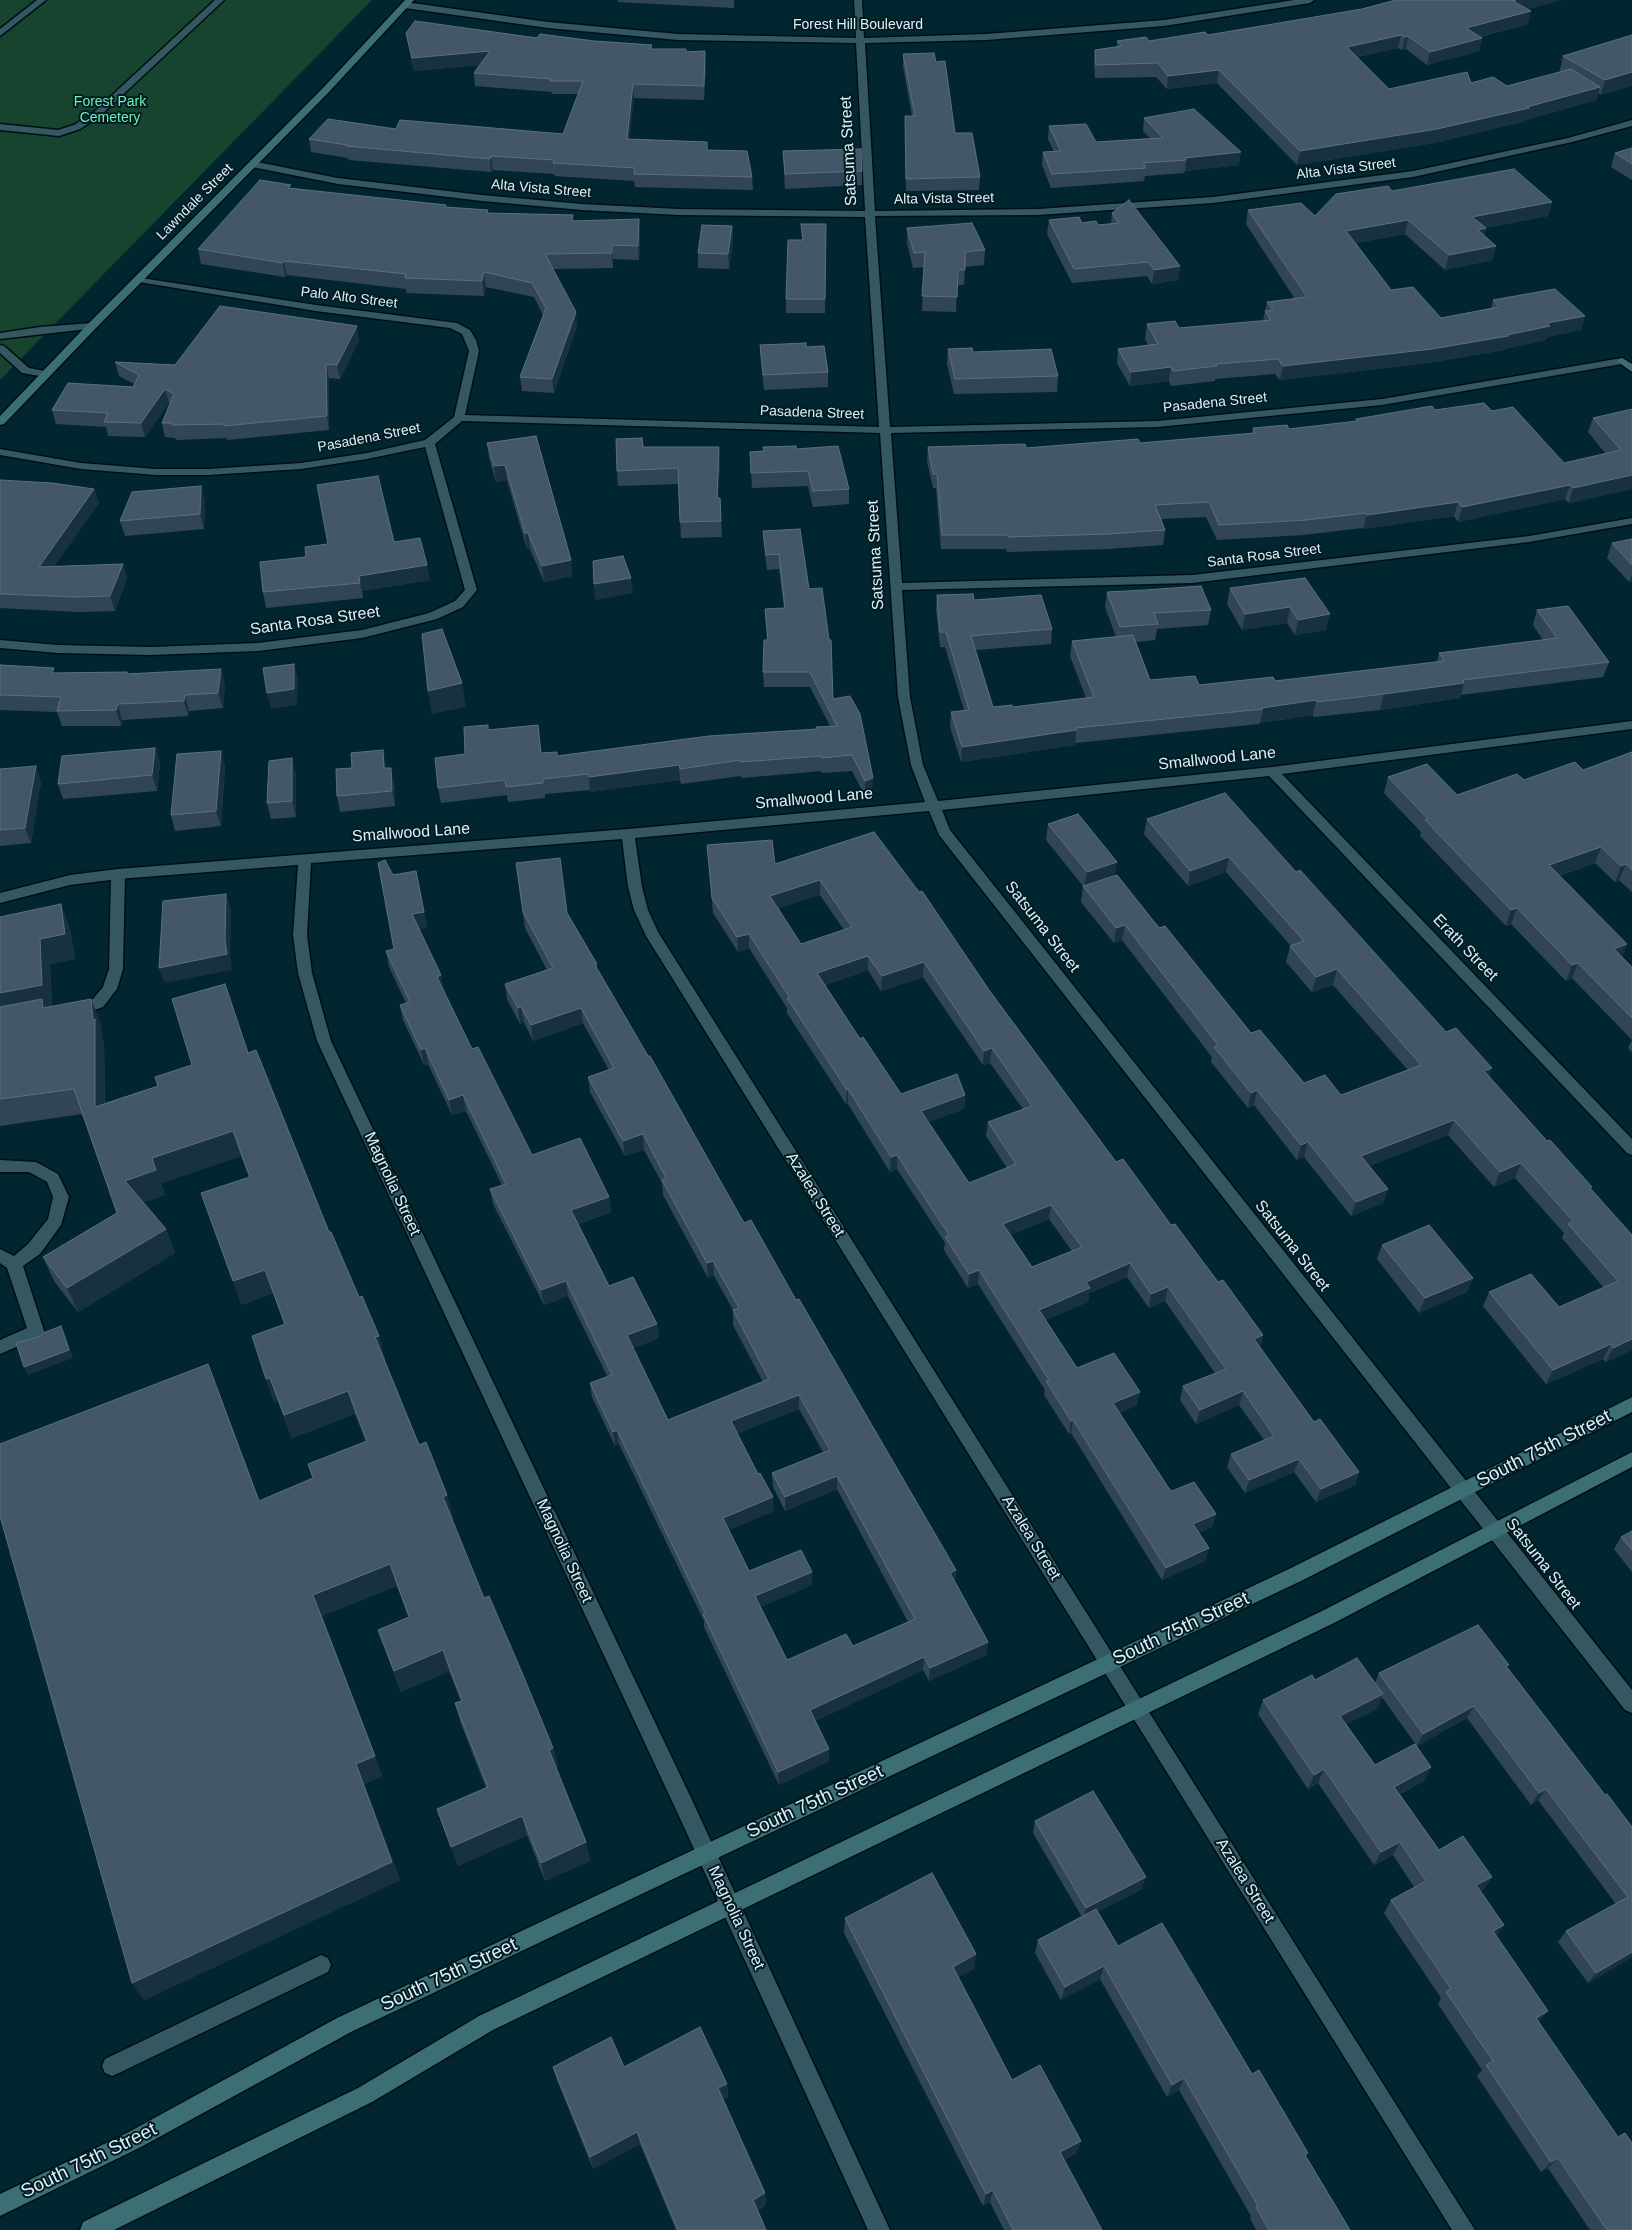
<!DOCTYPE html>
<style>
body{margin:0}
canvas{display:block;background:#022630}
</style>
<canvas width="1632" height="2230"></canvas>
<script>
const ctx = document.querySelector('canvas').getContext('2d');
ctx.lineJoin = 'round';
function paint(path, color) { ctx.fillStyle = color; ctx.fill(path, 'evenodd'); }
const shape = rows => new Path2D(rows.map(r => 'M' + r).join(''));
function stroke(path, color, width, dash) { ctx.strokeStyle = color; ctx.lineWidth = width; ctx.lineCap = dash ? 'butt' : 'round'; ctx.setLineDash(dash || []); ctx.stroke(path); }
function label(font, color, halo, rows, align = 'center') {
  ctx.font = font + ' Arial,sans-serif'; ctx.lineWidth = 4; ctx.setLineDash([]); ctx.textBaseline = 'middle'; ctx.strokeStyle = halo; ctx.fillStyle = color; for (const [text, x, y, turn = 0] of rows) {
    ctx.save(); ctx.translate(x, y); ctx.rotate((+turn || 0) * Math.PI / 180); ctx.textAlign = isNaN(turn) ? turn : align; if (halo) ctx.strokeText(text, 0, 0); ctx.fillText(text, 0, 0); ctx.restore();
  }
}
const green = shape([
 [0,0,372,0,0,380]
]);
const lane = shape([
 [37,0,46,0,0,36,0,29,37,0],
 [215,0,224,0,100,116,80,129,59,136,0,130,0,124,58,130,74,125,94,112,215,0],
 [92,323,96,324,96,328,0,339,0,333,40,327,92,323],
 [0,345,4,346,29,368,50,372,51,374,46,377,22,373,0,353,0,345],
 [118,869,123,871,125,874,123,969,117,989,103,1007,75,1017,70,1016,68,1012,70,1008,93,999,103,987,109,969,111,874,113,871,118,869],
 [36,1324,42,1326,44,1331,42,1336,0,1354,0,1340,36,1324],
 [321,1955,328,1958,331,1965,328,1972,119,2073,112,2076,105,2073,102,2066,105,2059,321,1955]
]);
const street = shape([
 [854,0,862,0,864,38,986,34,1164,20,1294,0,1314,0,1310,3,1164,26,986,40,865,43,875,211,1038,209,1213,197,1413,171,1568,138,1632,120,1632,126,1572,142,1413,177,1213,203,1038,215,875,216,890,427,1157,421,1382,399,1622,358,1627,361,1622,364,1382,405,1157,427,891,433,902,583,1192,575,1529,536,1632,518,1632,524,1529,542,1192,583,902,590,910,697,923,765,938,801,1272,767,1632,721,1632,729,1282,774,1632,1139,1632,1155,1627,1153,1269,776,942,810,950,830,1632,1690,1632,1713,1625,1710,939,835,929,811,635,838,642,887,648,910,658,932,1475,2230,1452,2230,646,936,634,910,628,887,622,839,311,863,307,935,312,973,331,1041,692,1800,890,2230,868,2230,678,1814,317,1041,298,973,293,935,298,865,118,879,70,885,0,903,0,893,70,875,118,869,628,829,925,802,911,765,898,697,880,433,462,421,435,444,477,590,463,607,437,619,362,638,258,651,151,655,58,653,0,648,0,640,58,645,151,647,258,643,362,630,429,613,455,601,465,590,425,447,367,459,301,469,208,475,156,475,81,469,0,455,0,449,81,463,156,469,208,469,301,463,367,453,425,440,454,417,469,351,462,334,450,328,316,311,139,282,134,279,135,277,316,305,457,323,470,330,476,340,479,351,465,415,879,427,865,217,679,215,582,210,482,201,338,184,252,167,247,164,252,161,338,178,482,195,582,204,679,209,865,211,856,43,678,40,548,28,405,8,401,5,405,2,548,22,678,34,856,38,854,0],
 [0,1160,36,1162,58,1174,69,1197,61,1225,40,1254,23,1266,46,1337,44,1342,38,1344,32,1342,30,1337,7,1268,0,1263,0,1249,14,1256,28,1244,48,1219,53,1197,47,1182,29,1172,0,1172,0,1160]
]);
const secondary = shape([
 [405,0,414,0,328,93,96,328,4,424,0,425,0,416,88,324,322,89,405,0],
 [1622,358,1632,364,1632,372,1617,361,1622,358],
 [1632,1397,1632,1412,1303,1580,351,2032,141,2147,0,2216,0,2194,127,2133,337,2018,1291,1568,1632,1397],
 [1632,1452,1632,1467,1334,1623,493,2030,372,2102,114,2230,80,2230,83,2222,358,2088,479,2016,1322,1611,1632,1452]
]);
const wall = shape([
 [618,0,734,0,734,8,618,2],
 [1396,0,1561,0,1527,9,1528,24,1480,37,1482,38,1479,51,1427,65,1406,49,1402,50,1398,48,1357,57,1389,89,1471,83,1507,86,1561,72,1560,70,1563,56,1632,35,1601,95,1598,93,1596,100,1526,120,1526,121,1434,143,1297,165,1217,83,1167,89,1156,77,1095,78,1094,63,1095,50,1117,47,1117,41,1149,41,1208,35,1362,9],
 [406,33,537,38,652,45,652,49,686,52,706,64,704,100,634,98,629,139,707,142,708,150,752,177,753,190,635,187,634,181,555,176,554,174,493,170,491,172,349,160,348,158,311,152,309,139,396,129,563,134,578,94,552,94,552,92,475,86,474,73,479,65,414,71],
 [903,54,936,62,955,133,980,177,979,190,906,191,905,116,912,116,903,66],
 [1144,118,1239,165,1185,171,1184,173,1145,176,1144,181,1051,188,1042,165,1043,152,1054,152,1048,139,1049,126,1096,142,1150,138,1143,131],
 [1632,148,1632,180,1611,167,1615,153],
 [783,151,862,171,862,185,785,189],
 [292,188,488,213,573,215,573,221,640,234,639,260,613,259,613,268,553,269,577,326,554,393,522,391,520,377,543,315,534,297,486,287,484,296,407,293,406,289,287,275,285,277,201,264,198,249],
 [1392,191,1552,202,1548,216,1485,228,1486,228,1484,236,1496,246,1492,260,1445,270,1405,234,1356,243,1391,290,1441,318,1491,308,1493,300,1585,316,1581,330,1547,337,1546,340,1505,349,1504,350,1428,363,1280,380,1275,374,1215,379,1215,381,1171,386,1169,381,1130,386,1117,363,1118,349,1148,345,1145,339,1147,324,1179,328,1263,321,1267,302,1295,299,1246,224,1248,210,1315,216],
 [1112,213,1180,266,1178,280,1152,284,1147,276,1072,283,1047,234,1049,220,1082,223,1098,225,1111,224],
 [801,224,826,224,825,313,786,313,786,299,802,240],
 [732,226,733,241,729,269,698,268,698,253],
 [907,228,985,250,984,265,965,267,964,285,957,285,956,312,922,311,924,267,913,268,907,243],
 [359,340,340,379,329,378,329,430,227,440,227,438,176,440,175,438,165,437,162,423,170,404,169,403,145,437,108,436,106,427,56,424,52,410,133,387,134,384,119,376,115,362,175,365],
 [760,345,806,347,828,372,828,387,764,390,761,360],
 [948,349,973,352,1058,376,1057,392,954,394,947,364],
 [1632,409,1632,489,1569,503,1565,499,1458,522,1454,516,1363,529,1362,528,1303,535,1217,540,1206,517,1161,519,1165,530,1163,545,1107,549,1007,552,1006,549,941,549,936,488,933,488,927,461,928,447,1026,448,1140,443,1252,433,1253,428,1289,429,1356,421,1356,419,1435,410,1492,411,1564,463,1606,454,1588,432,1593,418],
 [536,436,571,560,572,576,544,582,530,549,527,549,507,480,496,482,489,458,487,443],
 [643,447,720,462,718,498,720,498,722,537,681,538,678,484,618,486,617,471],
 [796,449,849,489,849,504,813,507,808,486,752,488,750,452],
 [0,480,94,489,99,503,54,566,127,578,115,611,79,612,0,608],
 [205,502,204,529,125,536,120,521],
 [763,531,809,589,833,699,872,794,865,796,852,771,822,773,821,771,742,778,741,776,681,784,680,780,590,792,590,790,545,794,545,798,508,802,507,795,441,803,438,788,489,730,542,753,557,756,816,729,830,726,810,687,764,687,763,672,767,640,765,609,784,608,779,569,767,570,764,546],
 [1632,539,1632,582,1629,582,1607,558,1612,543],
 [394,542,430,580,362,591,363,598,266,608,263,592,306,557],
 [1305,578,1326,630,1295,635,1287,623,1242,630,1227,604,1230,588],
 [1107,592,1211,610,1208,625,1157,629,1155,640,1135,642,1150,680,1199,685,1275,681,1437,662,1439,653,1543,640,1533,625,1537,610,1609,662,1603,677,1460,695,1460,698,1380,710,1313,717,1313,715,1260,723,1259,724,1075,743,1075,745,961,762,950,727,951,712,964,710,945,647,940,647,936,610,937,595,974,600,1052,629,1051,644,976,650,993,707,1013,707,1086,698,1070,656,1072,641,1116,637,1105,607],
 [0,665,56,673,127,672,128,674,225,684,223,708,189,711,188,716,122,720,121,726,62,726,57,712,0,710],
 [155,748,160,763,157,791,63,799,58,784],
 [221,751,225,767,221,826,175,831,171,815],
 [1632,752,1632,892,1619,880,1615,882,1595,863,1559,876,1627,944,1622,957,1632,967,1632,1052,1628,1048,1632,1040,1572,978,1566,981,1511,924,1506,926,1420,836,1421,832,1384,793,1388,777,1457,795,1524,780,1583,770],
 [386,765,386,768,394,783,395,806,340,812,337,796],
 [0,769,41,782,31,843,0,846],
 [296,774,296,817,271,819,267,803],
 [1147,819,1296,872,1446,1032,1489,1076,1632,1235,1632,1350,1606,1362,1603,1359,1546,1384,1483,1306,1489,1292,1559,1307,1604,1288,1562,1238,1564,1233,1515,1178,1494,1187,1448,1135,1369,1166,1388,1189,1383,1203,1351,1216,1304,1157,1297,1160,1254,1105,1248,1108,1211,1062,1212,1057,1122,940,1114,943,1081,902,1083,886,1046,840,1048,824,1115,876,1251,1033,1304,1083,1341,1095,1408,1070,1333,985,1312,992,1286,962,1290,946,1291,946,1226,872,1188,886,1144,834],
 [874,832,989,990,1116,1162,1171,1225,1218,1282,1263,1335,1260,1347,1314,1422,1359,1472,1355,1485,1316,1502,1294,1472,1245,1493,1227,1467,1231,1454,1264,1440,1239,1405,1196,1424,1180,1400,1183,1386,1215,1373,1165,1301,1149,1308,1127,1277,1089,1293,1088,1302,1045,1320,1077,1368,1137,1405,1119,1413,1170,1490,1216,1514,1212,1527,1199,1533,1209,1548,1205,1561,1162,1580,1071,1433,1069,1434,1044,1395,1045,1390,978,1284,968,1288,944,1250,945,1243,897,1169,890,1172,848,1104,846,1104,787,1013,787,1008,749,948,738,952,713,913,707,845,775,864],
 [820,895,844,930,801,944,778,908],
 [868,970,881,991,923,977,983,1065,990,1063,1023,1109,988,1122,986,1136,1007,1168,969,1183,928,1122,964,1109,965,1095,901,1094,860,1039,825,985],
 [1049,1219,1072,1251,1032,1267,1010,1235],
 [416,871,427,928,419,929,444,991,472,1049,532,1155,609,1197,611,1212,578,1224,609,1286,657,1324,659,1338,633,1348,668,1420,763,1382,733,1325,733,1310,714,1276,708,1278,663,1195,662,1183,644,1150,625,1156,590,1092,588,1077,609,1070,583,1023,533,1041,524,1022,520,1024,507,999,505,984,547,970,525,928,523,912,567,913,597,964,597,968,744,1223,796,1300,956,1570,955,1581,988,1642,986,1655,929,1681,923,1670,815,1721,829,1749,829,1761,779,1785,704,1627,704,1621,619,1444,615,1446,592,1397,590,1383,607,1376,568,1296,544,1305,493,1204,490,1189,502,1185,466,1111,452,1115,428,1064,424,1065,403,1020,400,1005,406,1003,389,967,386,951,394,949,393,875],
 [799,1409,823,1452,772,1473,773,1487,785,1511,837,1489,908,1622,853,1646,787,1660,760,1607,812,1585,749,1571,728,1530,774,1511,758,1474,737,1433],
 [0,917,70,929,75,959,50,964,52,1006,101,1024,102,1038,104,1044,105,1103,158,1086,248,1053,359,1297,385,1359,384,1360,419,1445,453,1517,451,1518,484,1598,553,1748,558,1767,556,1768,586,1842,590,1861,545,1881,527,1835,458,1866,437,1809,486,1788,461,1724,455,1703,461,1701,449,1671,401,1692,378,1630,409,1617,397,1586,322,1616,382,1776,364,1784,400,1880,144,2000,132,1983,208,1364,259,1501,313,1478,366,1442,355,1414,292,1438,278,1401,274,1402,266,1379,284,1324,273,1293,241,1305,249,1177,241,1156,161,1183,165,1195,143,1202,166,1229,175,1253,78,1312,54,1281,43,1257,117,1213,82,1114,0,1126],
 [1382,1245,1473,1278,1467,1292,1419,1313,1377,1259],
 [1632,1531,1632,1572,1614,1549,1621,1537],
 [1507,1667,1605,1795,1632,1827,1632,1957,1588,1983,1558,1942,1566,1931,1616,1904,1538,1800,1531,1805,1467,1718,1417,1746,1382,1697,1377,1709,1346,1724,1375,1765,1431,1767,1424,1781,1400,1794,1439,1850,1492,1877,1483,1890,1481,1891,1504,1925,1496,1936,1539,2022,1632,2230,1590,2230,1548,2168,1541,2172,1477,2076,1482,2070,1438,2004,1441,1998,1384,1913,1391,1900,1414,1887,1393,1855,1374,1865,1318,1783,1308,1789,1258,1714,1263,1700,1315,1680,1375,1683,1379,1673],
 [1035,1821,1142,1889,1098,1912,1118,1946,1252,2074,1306,2156,1350,2230,1256,2230,1250,2218,1251,2216,1179,2090,1167,2097,1100,1979,1061,2000,1035,1953,1038,1940,1082,1917,1033,1833],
 [845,1918,974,1969,958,1977,1012,2080,1081,2141,1076,2153,1064,2160,1102,2230,1004,2230,990,2202,983,2206,844,1933],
 [553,2067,624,2067,727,2084,728,2097,723,2100,765,2193,766,2205,758,2210,766,2230,676,2230,640,2144,593,2169,557,2080]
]);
const shadedWall = shape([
 [1516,0,1561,0,1509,14,1513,1],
 [1531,11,1528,24,1463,41,1466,28],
 [1401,35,1398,48,1344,60,1347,47],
 [1408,36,1406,49,1402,50,1405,37],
 [1482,38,1479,51,1427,65,1430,52],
 [490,51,491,64,414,71,412,58],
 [705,51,706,64,704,100,704,86],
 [1219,70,1217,83,1167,89,1168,76],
 [1632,72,1632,86,1601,95,1605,80],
 [633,84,634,98,628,152,627,139],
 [1600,87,1596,100,1526,120,1526,121,1434,143,1297,165,1300,151,1527,107],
 [1241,152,1239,165,1185,171,1186,160,1185,158],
 [491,156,493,170,491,172,490,159],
 [1552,202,1548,216,1469,231,1472,217],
 [639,219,640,234,639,260,638,246],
 [1408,220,1405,234,1344,245,1346,231],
 [732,226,733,241,729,269,728,254],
 [1486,228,1482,242,1478,230],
 [612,245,613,259,613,268,612,253],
 [1496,246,1492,260,1445,270,1449,255],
 [284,261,287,275,285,277,283,263],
 [1180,266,1178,280,1152,284,1154,270],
 [484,272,486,287,484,296,482,281],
 [576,312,577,326,554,393,552,379],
 [1585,316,1581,330,1547,337,1546,340,1505,349,1504,350,1428,363,1280,380,1283,366,1507,335,1547,323],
 [357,326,359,340,340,379,337,365],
 [326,364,329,378,329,430,327,416],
 [1171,367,1169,381,1130,386,1131,372],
 [165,389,169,403,145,437,141,423],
 [719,447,720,462,718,513,717,498],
 [505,465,507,480,496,482,494,466],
 [1632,475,1632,489,1569,503,1573,488],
 [1570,485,1565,499,1458,522,1462,507],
 [201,486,205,502,204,529,200,514],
 [94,489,99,503,44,581,39,567],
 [1458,502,1454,516,1363,529,1367,515],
 [525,533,528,533,530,549,527,549],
 [571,560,572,576,544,582,542,566],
 [123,564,127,578,115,611,110,596],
 [427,565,430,580,362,591,363,598,359,576],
 [1632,574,1632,582,1629,582],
 [631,578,633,593,595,600,594,584],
 [1290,607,1287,623,1242,630,1245,614],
 [1330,614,1326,630,1295,635,1298,620],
 [294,664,298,679,297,705,271,709,267,693],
 [221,669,225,684,223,708,218,693],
 [462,683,466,707,432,714,428,691],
 [1464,683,1460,698,1380,710,1384,694],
 [185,695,189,711,188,716,184,701],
 [1316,700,1313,715,1260,723,1263,709,1262,708],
 [118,704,122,720,121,726,116,710],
 [1076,730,1075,745,961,762,962,747],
 [155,748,160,763,157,791,152,775],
 [383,750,386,765,387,784,384,768],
 [221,751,225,767,221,826,216,811],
 [292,758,296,774,296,817,292,801],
 [679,765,680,780,590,792,589,777],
 [36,766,41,782,31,843,25,828],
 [391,768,394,783,395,806,392,791],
 [873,778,872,794,865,796,865,781],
 [1601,847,1595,863,1543,881,1549,865],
 [1229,857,1226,872,1188,886,1190,871],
 [1117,862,1115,877,1084,888,1087,872],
 [1626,864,1619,880,1615,882,1621,866],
 [820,880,820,895,771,911,770,896],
 [226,894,231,910,230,955,232,970,165,983,159,968,225,940],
 [61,904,70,929,75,959,50,964,52,1009,0,1020,0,993,40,939],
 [1517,908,1511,924,1506,926,1511,910],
 [424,912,427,928,415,930,412,914],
 [1125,925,1122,940,1114,943,1116,928],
 [749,934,749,948,738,952,737,937],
 [1627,944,1621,960,1614,949],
 [868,956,868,970,817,987,817,973],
 [924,962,923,977,881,991,882,976],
 [1578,963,1572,978,1566,981,1572,965],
 [1337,969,1333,985,1312,992,1316,977],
 [441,975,444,991,437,977],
 [91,999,101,1024,102,1038,104,1044,105,1131,95,1107],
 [521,1007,524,1022,520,1024,518,1008],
 [581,1008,583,1023,533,1041,531,1025],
 [425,1048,428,1064,424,1065,421,1050],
 [992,1048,990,1063,983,1065,984,1051],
 [1492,1068,1487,1083,1484,1071],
 [848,1089,848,1104,846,1104,847,1090],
 [1257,1090,1254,1105,1248,1108,1251,1093],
 [463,1095,466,1111,452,1115,449,1100],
 [965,1095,964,1109,920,1125,921,1111],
 [1454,1120,1448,1135,1357,1171,1361,1156],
 [233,1131,241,1156,161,1183,165,1195,135,1205,125,1181,152,1158],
 [643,1134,644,1150,625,1156,623,1141],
 [1308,1142,1304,1157,1297,1160,1301,1145],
 [897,1155,897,1169,890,1172,891,1157],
 [1521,1163,1515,1178,1494,1187,1500,1172],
 [1388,1189,1383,1203,1351,1216,1356,1202],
 [609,1197,611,1212,573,1225,571,1210],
 [1051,1205,1049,1219,1002,1238,1003,1224],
 [166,1229,175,1253,78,1312,67,1288],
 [713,1261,714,1276,708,1278,707,1263],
 [1130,1263,1127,1277,1089,1293,1088,1302,1037,1323,1039,1310,1086,1282],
 [265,1270,273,1293,241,1305,233,1281],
 [979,1270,978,1284,968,1288,969,1274],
 [1473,1278,1467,1292,1419,1313,1425,1298],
 [566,1281,568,1296,544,1305,541,1290],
 [1168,1287,1165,1301,1149,1308,1151,1294],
 [657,1324,659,1338,629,1350,627,1335],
 [61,1326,65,1334,73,1358,28,1375,24,1367],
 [1263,1335,1260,1349,1254,1339],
 [379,1336,385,1359,381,1361,375,1337],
 [1632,1339,1632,1350,1606,1362,1613,1348],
 [1611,1344,1603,1359,1546,1384,1553,1370],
 [208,1364,217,1387,267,1523,259,1501],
 [270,1378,278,1401,274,1402,266,1379],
 [348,1391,355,1414,292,1438,284,1415],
 [1243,1391,1239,1405,1196,1424,1200,1410],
 [1140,1392,1137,1405,1110,1416,1113,1403],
 [799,1395,799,1409,732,1436,731,1421],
 [1073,1420,1071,1433,1069,1434,1071,1421],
 [617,1430,619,1444,615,1446,613,1432],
 [1299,1459,1294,1472,1245,1493,1249,1480],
 [1359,1472,1355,1485,1316,1502,1321,1489],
 [837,1476,837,1489,785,1511,785,1497],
 [447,1495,453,1517,448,1519,443,1497],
 [773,1497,774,1511,723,1532,723,1518],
 [1216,1514,1212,1527,1190,1537,1193,1524],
 [1209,1548,1205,1561,1162,1580,1166,1568],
 [390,1564,397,1586,322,1616,382,1776,364,1784,400,1880,144,2000,132,1983,356,1764,313,1595],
 [956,1570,955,1584,950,1573],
 [812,1572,812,1585,755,1609,755,1596],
 [988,1642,986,1655,929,1681,930,1668],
 [443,1650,449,1671,401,1692,394,1671],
 [924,1657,923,1670,810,1723,810,1710],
 [1383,1694,1377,1709,1334,1730,1340,1716],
 [1474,1706,1467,1718,1417,1746,1423,1734],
 [553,1748,558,1767,553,1769,549,1750],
 [829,1749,829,1761,779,1785,778,1772],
 [1431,1767,1424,1781,1387,1800,1394,1787],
 [1324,1769,1318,1783,1308,1789,1314,1775],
 [1546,1789,1538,1800,1531,1805,1539,1793],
 [522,1816,527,1835,458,1866,451,1847],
 [586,1842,590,1861,545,1881,541,1863],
 [1400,1842,1393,1855,1374,1865,1381,1852],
 [1146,1877,1142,1889,1083,1920,1086,1908],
 [1492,1877,1483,1890,1468,1898,1476,1885],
 [1504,1925,1495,1937,1493,1931],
 [1632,1952,1632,1957,1588,1983,1596,1973],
 [976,1954,974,1969,950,1981,953,1967],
 [1104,1966,1100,1979,1061,2000,1065,1987],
 [1548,2011,1538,2023,1536,2018],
 [1184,2078,1179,2090,1167,2097,1172,2085],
 [727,2084,728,2097,720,2102,718,2088],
 [637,2132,640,2144,593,2169,590,2157],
 [1081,2141,1076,2153,1056,2164,1060,2152],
 [1558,2158,1548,2168,1541,2172,1551,2162],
 [993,2190,990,2202,983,2206,986,2194],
 [765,2193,766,2205,754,2211,753,2200]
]);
const building = shape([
 [1396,0,1516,0,1513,1,1531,11,1466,28,1482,38,1430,52,1408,36,1405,37,1401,35,1347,47,1389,89,1467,72,1471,83,1493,77,1507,86,1571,69,1600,87,1527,107,1529,108,1437,129,1300,151,1219,70,1168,76,1158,63,1096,65,1095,50,1122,46,1117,41,1146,37,1149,41,1205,32,1208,35,1362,9,1396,0],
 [415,21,537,38,540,34,594,41,652,45,650,49,686,49,686,52,705,51,704,86,633,84,627,139,707,142,707,150,747,151,752,177,634,174,635,168,553,163,554,160,491,156,490,159,346,146,347,145,309,139,328,119,396,129,400,120,563,134,583,81,550,81,551,79,474,73,490,51,412,58,406,33,415,21],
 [1632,35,1632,72,1605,80,1563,56,1632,35],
 [934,53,936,62,945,61,955,133,972,133,980,177,906,179,905,116,915,116,903,54,934,53],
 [1194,109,1241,152,1185,158,1186,160,1143,163,1146,168,1052,174,1043,152,1061,151,1049,126,1086,124,1096,142,1163,138,1144,118,1194,109],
 [1632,148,1632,164,1615,153,1632,148],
 [861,149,862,171,785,174,783,151,861,149],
 [1514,169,1552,202,1472,217,1486,228,1478,230,1496,246,1449,255,1408,220,1346,231,1391,290,1413,287,1441,318,1499,307,1493,300,1555,289,1585,316,1547,323,1550,326,1507,335,1508,336,1432,349,1283,366,1278,359,1216,364,1217,366,1173,371,1171,367,1131,372,1118,349,1158,344,1147,324,1175,321,1179,328,1271,320,1265,311,1273,310,1267,302,1307,297,1248,210,1301,203,1315,216,1336,194,1388,186,1392,191,1514,169],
 [260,180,291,185,288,188,446,205,445,207,488,210,487,213,573,215,572,221,639,219,638,246,612,245,612,253,545,254,576,312,552,379,520,377,546,308,532,283,484,272,482,281,405,278,406,274,284,261,283,263,198,249,260,180],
 [1129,200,1180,266,1154,270,1148,262,1074,269,1049,220,1079,217,1082,223,1096,221,1098,225,1119,223,1112,213,1129,200],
 [972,223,985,250,965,252,965,270,958,270,957,297,922,296,925,252,914,253,907,228,972,223],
 [801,224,826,224,825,299,786,299,788,240,803,240,801,224],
 [702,225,732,226,728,254,698,253,702,225],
 [220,306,357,326,337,365,326,364,327,416,224,426,224,424,172,425,172,423,162,423,174,394,165,389,141,423,104,422,108,413,52,410,68,383,133,387,139,375,115,362,175,365,220,306],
 [806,343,806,347,824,346,828,372,763,375,760,345,806,343],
 [972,348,973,352,1051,349,1058,376,955,379,948,349,972,348],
 [1484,403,1492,411,1513,407,1564,463,1621,450,1593,418,1632,409,1632,475,1573,488,1570,485,1462,507,1458,502,1367,515,1366,513,1306,520,1219,525,1209,502,1155,505,1165,530,1109,534,1008,537,1008,535,942,535,937,474,933,474,928,447,1025,444,1026,448,1138,439,1140,443,1255,433,1253,428,1287,425,1289,429,1357,421,1356,419,1432,406,1435,410,1484,403],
 [536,436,571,560,542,566,528,533,525,533,505,465,494,466,487,443,536,436],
 [642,438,643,447,719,447,717,498,720,498,721,521,680,522,678,468,617,471,616,439,642,438],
 [796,446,796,449,838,446,849,489,813,491,808,471,751,473,750,452,764,451,763,447,796,446],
 [378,476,394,542,420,538,427,565,359,576,360,583,263,592,260,562,306,557,305,547,328,544,317,485,378,476],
 [0,480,52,483,94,489,39,567,123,564,110,596,74,597,0,594,0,480],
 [201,486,200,514,120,521,132,492,201,486],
 [800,529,809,589,822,588,829,640,831,640,833,699,850,696,860,714,873,778,865,781,852,755,822,758,821,756,741,762,741,760,680,769,679,765,589,777,588,774,543,779,543,783,506,787,505,780,438,788,435,758,465,754,464,727,488,725,488,730,538,725,541,753,557,752,557,756,709,736,817,729,816,727,837,726,810,672,763,672,764,640,768,640,765,609,785,608,779,554,766,555,763,531,800,529],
 [1632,539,1632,565,1612,543,1632,539],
 [623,556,631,578,594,584,593,561,623,556],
 [1305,578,1330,614,1298,620,1290,607,1245,614,1230,588,1305,578],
 [1201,586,1211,610,1154,613,1158,624,1120,627,1107,592,1145,590,1201,586],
 [973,594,974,600,1041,595,1052,629,971,636,993,707,1012,705,1013,707,1094,697,1072,641,1133,635,1150,680,1195,676,1199,685,1273,677,1275,681,1444,661,1439,653,1557,638,1537,610,1568,606,1609,662,1463,680,1464,683,1384,694,1317,702,1316,700,1262,708,1263,709,1076,728,1076,730,962,747,951,712,969,710,946,632,940,632,937,595,973,594],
 [442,629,462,683,428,691,422,634,442,629],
 [294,664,294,689,267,693,263,668,294,664],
 [0,665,54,668,52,673,127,672,127,674,221,669,218,693,185,695,184,701,118,704,116,710,57,711,61,697,0,695,0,665],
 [155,748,152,775,58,784,62,756,155,748],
 [383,750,384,768,391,768,392,791,337,796,336,769,352,768,351,753,383,750],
 [221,751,216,811,171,815,177,754,221,751],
 [1632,752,1632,870,1626,864,1621,866,1601,847,1549,865,1627,944,1614,949,1632,967,1632,1018,1578,963,1572,965,1517,908,1511,910,1425,820,1428,819,1388,777,1427,764,1457,795,1517,774,1524,780,1575,762,1583,770,1632,752],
 [292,758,292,801,267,803,269,761,292,758],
 [36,766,25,828,0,830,0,769,36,766],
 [1225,793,1296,872,1300,870,1446,1032,1456,1028,1492,1068,1484,1071,1547,1141,1550,1140,1592,1187,1590,1188,1632,1235,1632,1339,1613,1348,1611,1344,1553,1370,1489,1292,1531,1274,1559,1307,1618,1281,1568,1224,1573,1221,1521,1163,1500,1172,1454,1120,1361,1156,1388,1189,1356,1202,1308,1142,1301,1145,1257,1090,1251,1093,1214,1047,1218,1045,1125,925,1116,928,1083,886,1117,875,1159,928,1165,926,1251,1033,1260,1030,1304,1083,1325,1075,1341,1095,1421,1065,1337,969,1316,977,1290,946,1304,941,1229,857,1190,871,1147,819,1225,793],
 [1078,814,1117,862,1087,872,1048,824,1078,814],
 [874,832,919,892,922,891,989,990,1116,1162,1123,1159,1171,1225,1175,1224,1218,1282,1223,1280,1263,1335,1254,1339,1314,1422,1320,1419,1359,1472,1321,1489,1299,1459,1249,1480,1231,1454,1274,1436,1243,1391,1200,1410,1183,1386,1226,1369,1168,1287,1151,1294,1130,1263,1086,1282,1090,1288,1039,1310,1077,1368,1114,1353,1140,1392,1113,1403,1170,1490,1172,1491,1194,1482,1216,1514,1193,1524,1209,1548,1166,1568,1073,1420,1071,1421,1046,1381,1049,1380,979,1270,969,1274,945,1237,949,1235,897,1155,891,1157,848,1089,847,1090,787,998,790,998,749,934,737,937,712,898,707,845,772,840,775,864,874,832],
 [820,880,852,927,801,944,770,896,820,880],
 [868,956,882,976,924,962,984,1051,992,1048,1032,1106,988,1122,1016,1164,969,1183,921,1111,965,1095,957,1074,901,1094,863,1037,860,1039,817,973,868,956],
 [1051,1205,1082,1247,1032,1267,1003,1224,1051,1205],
 [560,858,567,913,597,964,595,965,648,1056,650,1056,744,1223,751,1220,796,1300,799,1299,877,1434,956,1570,950,1573,988,1642,930,1668,924,1657,810,1710,829,1749,778,1772,703,1614,705,1613,617,1430,613,1432,590,1383,612,1375,566,1281,541,1290,490,1189,506,1184,463,1095,449,1100,425,1048,421,1050,400,1005,410,1002,386,951,394,949,378,863,385,860,393,875,416,871,424,912,412,914,441,975,437,977,472,1049,478,1047,532,1155,580,1138,609,1197,571,1210,609,1286,633,1277,657,1324,627,1335,668,1420,769,1379,733,1310,739,1308,713,1261,707,1263,662,1180,666,1178,643,1134,623,1141,588,1077,614,1068,581,1008,531,1025,521,1007,518,1008,505,984,553,968,523,912,516,863,560,858],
 [799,1395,830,1450,772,1473,785,1497,837,1476,915,1619,853,1646,846,1634,787,1660,755,1596,812,1572,801,1550,749,1571,723,1518,773,1497,760,1473,758,1474,731,1421,799,1395],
 [226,894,225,940,227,954,159,968,163,901,226,894],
 [61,904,65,934,40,939,42,985,0,993,0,917,61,904],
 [225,984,248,1053,256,1050,329,1232,331,1232,359,1297,362,1296,379,1336,375,1337,419,1445,426,1442,447,1495,443,1497,484,1598,489,1596,523,1675,553,1748,549,1750,586,1842,541,1863,522,1816,451,1847,437,1809,488,1787,455,1703,462,1701,443,1650,394,1671,378,1630,409,1617,390,1564,313,1595,375,1756,356,1764,392,1862,132,1983,0,1516,0,1444,208,1364,259,1501,313,1478,308,1464,367,1441,348,1391,284,1415,270,1378,266,1379,252,1336,285,1324,265,1270,233,1281,201,1193,250,1177,233,1131,152,1158,156,1170,125,1181,166,1229,67,1288,43,1257,117,1213,74,1089,0,1099,0,1007,42,999,43,1008,91,999,93,1020,95,1019,95,1107,158,1086,155,1077,192,1065,172,999,225,984],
 [1429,1225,1473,1278,1425,1298,1382,1245,1429,1225],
 [61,1326,69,1350,24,1367,16,1343,41,1336,43,1333,61,1326],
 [1632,1531,1632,1550,1621,1537,1632,1531],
 [1478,1625,1509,1665,1506,1666,1605,1795,1607,1794,1632,1827,1632,1952,1596,1973,1566,1931,1628,1897,1546,1789,1539,1793,1474,1706,1423,1734,1379,1673,1478,1625],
 [1357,1658,1383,1694,1340,1716,1375,1765,1415,1744,1431,1767,1394,1787,1439,1850,1463,1836,1492,1877,1476,1885,1504,1925,1493,1931,1548,2011,1536,2018,1618,2137,1625,2133,1632,2143,1632,2230,1607,2230,1558,2158,1551,2162,1486,2065,1493,2061,1446,1992,1451,1989,1391,1900,1426,1881,1400,1842,1381,1852,1324,1769,1314,1775,1263,1700,1312,1675,1315,1680,1357,1658],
 [1093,1791,1146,1877,1086,1908,1035,1821,1093,1791],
 [932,1873,976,1954,953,1967,1012,2080,1040,2065,1081,2141,1060,2152,1102,2230,1013,2230,993,2190,986,2194,845,1918,932,1873],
 [1096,1909,1118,1946,1162,1923,1252,2074,1259,2070,1308,2153,1305,2155,1350,2230,1269,2230,1256,2207,1258,2206,1184,2078,1172,2085,1104,1966,1065,1987,1038,1940,1096,1909],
 [700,2027,727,2084,718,2088,765,2193,753,2200,766,2230,678,2230,637,2132,590,2157,553,2067,611,2037,624,2067,700,2027]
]);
const farStreetnames = [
 ["Forest Hill Boulevard",858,25],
 ["Alta Vista Street",1346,169,-7],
 ["Alta Vista Street",541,189,5],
 ["Alta Vista Street",944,199,-1],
 ["Lawndale Street",195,202,-45],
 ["Palo Alto Street",349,298,7],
 ["Pasadena Street",1215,403,-6],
 ["Pasadena Street",812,413,2],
 ["Pasadena Street",369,438,-11],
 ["Santa Rosa Street",1264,556,-7]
];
const farParknames = [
 ["Forest Park",110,102],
 ["Cemetery",110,118]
];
const streetNames = [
 ["Satsuma Street",849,151,-93],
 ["Satsuma Street",876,555,-93],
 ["Santa Rosa Street",315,621,-8],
 ["Smallwood Lane",1217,759,-6],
 ["Smallwood Lane",814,799,-5],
 ["Smallwood Lane",411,833,-4],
 ["Satsuma Street",1042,927,52],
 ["Erath Street",1465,948,46],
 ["Magnolia Street",392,1184,65],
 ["Azalea Street",815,1195,58],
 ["Satsuma Street",1292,1246,52],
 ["Azalea Street",1031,1538,58],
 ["Magnolia Street",564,1551,65],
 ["Satsuma Street",1543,1564,52],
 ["Azalea Street",1245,1881,58],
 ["Magnolia Street",736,1918,65]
];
const nearStreetnames = [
 ["South 75th Street",1544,1449,-27],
 ["South 75th Street",1181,1629,-25],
 ["South 75th Street",815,1802,-25],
 ["South 75th Street",449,1975,-25],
 ["South 75th Street",89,2161,-26]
];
paint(green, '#17442e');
stroke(lane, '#000e15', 3);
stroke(street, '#000e15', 3);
stroke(secondary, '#000e15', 3);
paint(lane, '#355761');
paint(street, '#355761');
paint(secondary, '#3b6f74');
paint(wall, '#324558');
paint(shadedWall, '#173141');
paint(building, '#445769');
stroke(building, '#5c6f7f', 1);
label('14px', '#dceff5', '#031c23', farStreetnames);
label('14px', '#6bf4b1', '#031c23', farParknames);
label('16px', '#dceff5', '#031c23', streetNames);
label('19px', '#dceff5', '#031c23', nearStreetnames);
</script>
